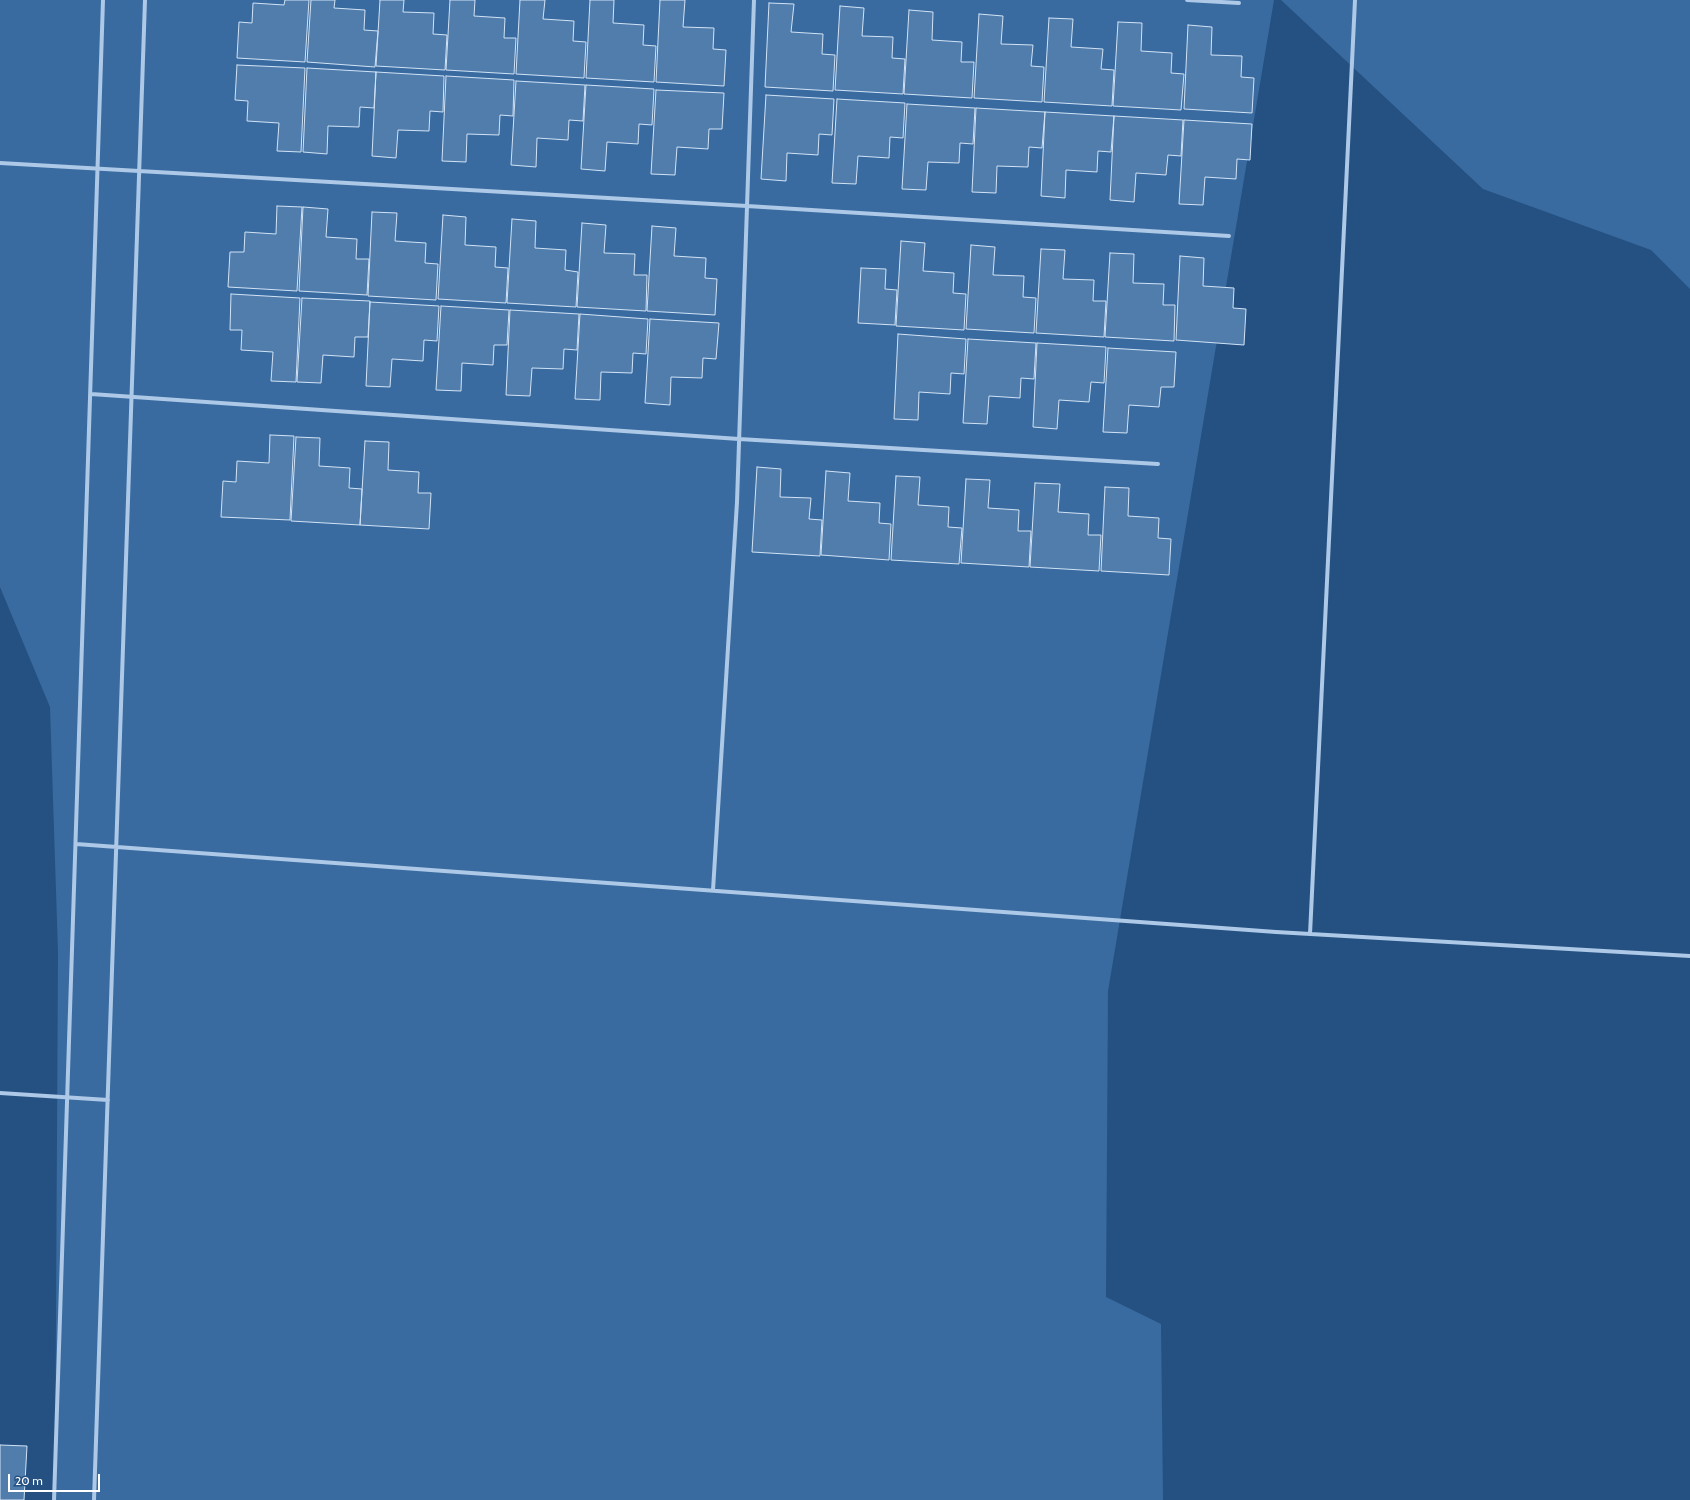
<!DOCTYPE html>
<style>
body{margin:0}
#map{position:relative;width:1690px;height:1500px;overflow:hidden;background:#255182;font-family:Cabin,sans-serif}
canvas{display:block}
.scale{position:absolute;left:8px;top:1474px;width:92px;height:18px;box-sizing:border-box;border:2px solid #fff;border-top:0;padding-left:5px;font-size:12px;line-height:14px;white-space:nowrap;color:#fff;-webkit-text-stroke:3px #255182;paint-order:stroke}
</style>
<div id="map">
<canvas width="1690" height="1500"></canvas>
<div class="scale">20 m</div>
</div>
<script>
const ctx = document.querySelector('canvas').getContext('2d');
ctx.lineJoin = 'round';
function paint(path, color) { ctx.fillStyle = color; ctx.fill(path, 'evenodd'); }
const shape = rows => new Path2D(rows.map(r => 'M' + r).join(''));
function stroke(path, color, width, dash) { ctx.strokeStyle = color; ctx.lineWidth = width; ctx.lineCap = dash ? 'butt' : 'round'; ctx.setLineDash(dash || []); ctx.stroke(path); }
const green = shape([
 [0,0,1274,0,1108,991,1106,1297,1161,1324,1163,1500,55,1500,58,952,50,707,0,587],
 [1281,0,1690,0,1690,289,1651,250,1483,189]
]);
const building = shape([
 [285,0,309,0,305,62,237,58,239,22,252,23,253,3,284,5,285,0],
 [311,0,335,0,334,8,365,10,364,30,378,31,375,67,307,62,311,0],
 [380,0,404,0,403,12,434,13,433,34,447,35,445,70,376,66,380,0],
 [450,0,475,0,474,16,505,18,504,38,516,38,514,74,446,70,450,0],
 [520,0,545,0,543,19,574,21,573,41,586,42,584,78,516,74,520,0],
 [590,0,614,0,613,23,644,25,643,45,656,46,654,82,586,78,590,0],
 [660,0,685,0,683,27,714,28,713,49,726,50,724,86,656,82,660,0],
 [769,3,794,4,791,32,823,34,822,54,835,55,833,91,765,87,769,3],
 [840,6,864,8,862,36,893,37,892,58,905,59,903,94,835,90,840,6],
 [909,10,933,12,932,40,962,42,961,62,974,62,972,98,904,94,909,10],
 [979,14,1003,16,1001,44,1033,45,1031,66,1044,67,1042,102,974,98,979,14],
 [1049,18,1073,19,1071,47,1103,49,1101,69,1114,70,1112,106,1044,102,1049,18],
 [1118,22,1142,23,1141,51,1172,53,1171,73,1184,74,1181,110,1113,106,1118,22],
 [1188,25,1212,27,1211,55,1242,56,1241,77,1254,78,1252,113,1184,109,1188,25],
 [237,65,305,68,301,152,277,151,279,123,247,121,248,101,235,100,237,65],
 [307,68,376,72,374,108,360,107,359,127,328,126,327,154,303,152,307,68],
 [376,72,444,76,443,112,430,111,429,131,398,130,396,158,372,156,376,72],
 [446,76,514,80,513,116,500,115,499,135,467,134,466,162,442,161,446,76],
 [516,81,585,85,583,121,569,120,568,140,537,138,536,167,511,165,516,81],
 [586,85,654,89,652,125,639,124,638,144,607,142,605,171,581,169,586,85],
 [656,90,724,93,722,129,709,129,708,149,677,147,675,175,651,174,656,90],
 [766,95,834,99,832,135,819,134,818,155,787,153,786,181,761,179,766,95],
 [837,99,905,103,903,138,890,137,889,158,858,156,856,184,832,183,837,99],
 [907,104,975,108,973,144,960,143,959,163,928,162,926,190,902,189,907,104],
 [976,108,1045,112,1042,148,1029,147,1028,167,997,166,996,193,972,192,976,108],
 [1045,112,1114,116,1111,152,1098,151,1097,172,1066,170,1065,198,1041,196,1045,112],
 [1114,116,1183,120,1181,156,1168,155,1166,175,1136,173,1134,202,1110,200,1114,116],
 [1184,120,1252,124,1250,160,1237,159,1236,179,1205,177,1203,205,1179,204,1184,120],
 [277,206,302,207,297,291,228,287,230,252,244,252,245,232,276,234,277,206],
 [303,207,328,209,326,237,357,239,356,259,369,259,367,295,299,291,303,207],
 [372,212,397,213,395,241,426,243,425,263,438,264,436,300,368,296,372,212],
 [443,215,466,217,465,245,496,247,495,267,508,268,506,303,438,299,443,215],
 [512,219,536,221,535,248,566,250,565,270,578,272,576,307,507,303,512,219],
 [582,223,606,225,604,253,635,254,634,275,647,275,646,311,577,307,582,223],
 [652,226,676,228,674,256,706,258,705,278,717,279,715,315,647,311,652,226],
 [901,241,925,243,923,271,954,273,953,293,966,294,964,330,896,326,901,241],
 [971,245,995,247,993,275,1024,276,1023,297,1036,298,1034,333,966,329,971,245],
 [1041,249,1065,250,1063,279,1094,280,1093,301,1106,301,1104,337,1036,333,1041,249],
 [1110,253,1134,254,1133,283,1164,284,1163,305,1175,305,1174,341,1105,337,1110,253],
 [1180,256,1204,258,1203,286,1234,288,1233,308,1246,309,1244,345,1176,340,1180,256],
 [861,268,886,269,885,289,897,290,895,325,858,323,861,268],
 [231,294,300,298,296,382,271,381,273,352,241,350,242,330,230,330,231,294],
 [302,298,370,301,368,337,355,337,354,357,323,355,321,383,297,382,302,298],
 [370,302,439,306,437,341,424,340,423,361,392,359,390,387,366,386,370,302],
 [441,306,509,310,507,345,494,345,493,365,462,363,461,391,436,390,441,306],
 [510,310,579,314,577,350,564,349,563,369,532,368,530,396,506,395,510,310],
 [580,314,648,319,646,354,633,353,632,373,601,372,600,400,575,399,580,314],
 [650,319,719,323,716,359,703,358,702,378,671,377,670,405,645,403,650,319],
 [898,334,966,339,964,374,951,373,950,394,919,392,918,420,894,419,898,334],
 [968,339,1036,343,1034,379,1021,378,1020,398,989,396,987,424,963,423,968,339],
 [1037,343,1106,347,1104,383,1091,382,1089,402,1059,400,1057,429,1033,427,1037,343],
 [1108,348,1176,352,1174,387,1161,387,1159,407,1129,405,1127,433,1103,432,1108,348],
 [270,435,294,436,290,520,221,517,223,481,236,482,237,461,269,463,270,435],
 [296,437,320,438,319,466,350,468,349,488,362,489,360,525,291,521,296,437],
 [365,441,389,442,388,470,419,472,418,493,431,493,429,529,360,525,365,441],
 [757,467,781,469,780,497,811,498,809,519,822,520,820,556,752,552,757,467],
 [826,471,850,473,848,501,880,503,879,523,891,524,889,560,821,555,826,471],
 [896,476,920,477,918,505,949,507,948,527,962,528,959,564,891,560,896,476],
 [966,479,990,480,988,508,1019,510,1018,531,1031,531,1029,567,961,563,966,479],
 [1035,483,1060,484,1058,512,1089,514,1088,535,1101,535,1099,571,1030,567,1035,483],
 [1105,487,1129,488,1128,516,1159,518,1158,538,1171,539,1169,575,1101,571,1105,487],
 [0,1445,27,1446,24,1500,0,1500,0,1445]
]);
const minor = shape([
 [1187,0,1239,3],
 [0,163,747,206,1229,236],
 [91,394,739,439,1158,464],
 [76,844,1276,932,1690,956],
 [713,890,737,502,754,0],
 [1310,934,1355,0],
 [0,1093,108,1100],
 [54,1500,103,0],
 [94,1500,145,0]
]);
paint(green, '#396ba0');
paint(building, '#517dac');
stroke(building, '#d1e3f6', 1);
stroke(minor, '#adc9e7', 4);
</script>
